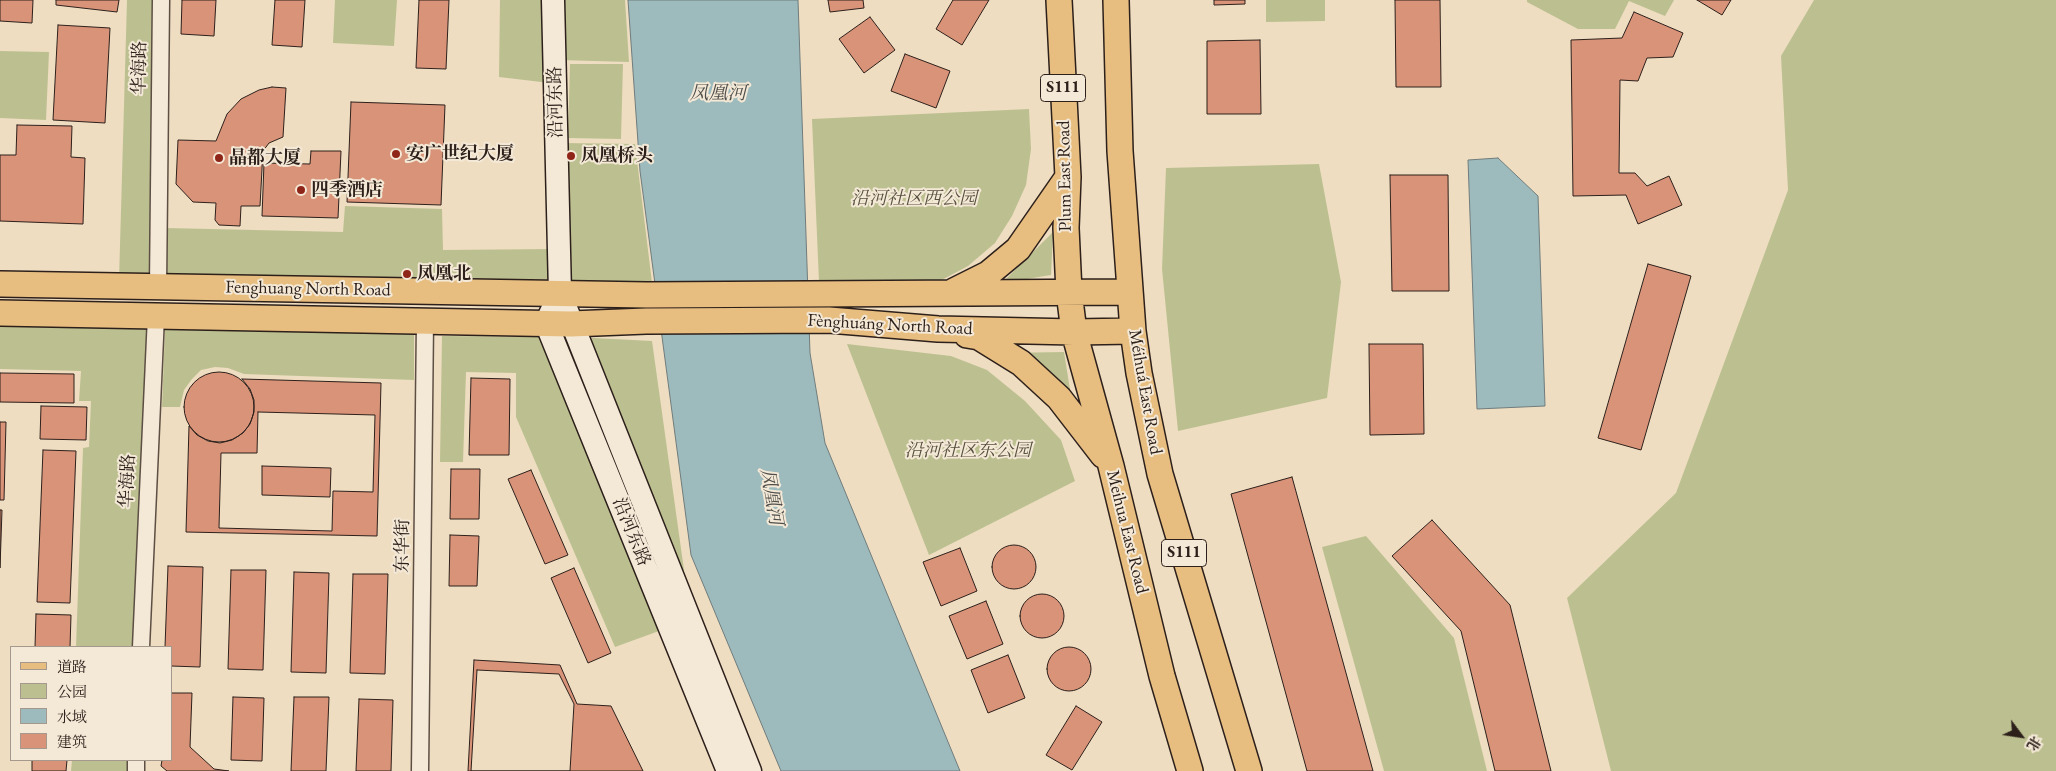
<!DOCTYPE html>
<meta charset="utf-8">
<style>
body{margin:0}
#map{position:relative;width:2056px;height:771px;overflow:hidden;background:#eeddc1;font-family:"EB Garamond","Noto Serif SC",serif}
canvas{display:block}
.legend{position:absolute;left:10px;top:646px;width:162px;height:115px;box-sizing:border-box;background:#f4e9d7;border:1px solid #a4998c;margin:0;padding:6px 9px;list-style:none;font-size:15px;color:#2d201b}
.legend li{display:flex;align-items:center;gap:10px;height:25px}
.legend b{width:25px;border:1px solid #a4998c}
.north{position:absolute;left:1996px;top:711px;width:50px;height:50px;-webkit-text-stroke:4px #f4e9d7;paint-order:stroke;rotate:121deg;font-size:14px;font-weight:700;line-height:20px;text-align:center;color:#2d201b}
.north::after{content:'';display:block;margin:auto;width:18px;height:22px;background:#2d201b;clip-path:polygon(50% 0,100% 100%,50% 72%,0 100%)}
</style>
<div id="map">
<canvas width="2056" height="771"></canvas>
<ul class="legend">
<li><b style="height:6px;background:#e7be80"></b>道路</li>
<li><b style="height:14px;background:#bcc090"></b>公园</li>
<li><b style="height:14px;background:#9dbabc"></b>水域</li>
<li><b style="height:14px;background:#d89379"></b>建筑</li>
</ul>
<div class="north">北</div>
</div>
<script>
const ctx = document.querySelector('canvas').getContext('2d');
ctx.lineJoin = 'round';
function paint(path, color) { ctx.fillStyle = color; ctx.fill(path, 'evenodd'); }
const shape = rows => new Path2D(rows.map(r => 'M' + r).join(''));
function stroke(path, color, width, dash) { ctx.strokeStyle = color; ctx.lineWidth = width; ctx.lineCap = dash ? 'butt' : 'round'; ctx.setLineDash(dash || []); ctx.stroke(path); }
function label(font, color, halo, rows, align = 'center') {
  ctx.font = font + ' "EB Garamond","Noto Serif SC",serif'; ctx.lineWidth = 4; ctx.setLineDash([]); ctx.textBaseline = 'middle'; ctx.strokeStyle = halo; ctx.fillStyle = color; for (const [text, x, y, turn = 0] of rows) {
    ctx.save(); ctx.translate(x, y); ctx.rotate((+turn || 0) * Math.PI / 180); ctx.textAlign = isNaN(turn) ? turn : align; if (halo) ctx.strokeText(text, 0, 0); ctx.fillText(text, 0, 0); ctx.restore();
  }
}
const green = shape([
 [127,0,156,0,152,282,119,280],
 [335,0,397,0,394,46,333,43],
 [500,0,548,0,550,83,499,77],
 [559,0,625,0,629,62,559,60],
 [1266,0,1325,0,1325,21,1266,22],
 [1527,0,1674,0,1665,16,1629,1,1615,29,1578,29,1527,2],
 [1814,0,2056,0,2056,771,1611,771,1567,598,1676,493,1788,190,1781,56],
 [0,51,49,52,46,120,0,118],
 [570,64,623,64,621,139,568,138],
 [1029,109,1031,149,1026,185,1012,216,995,243,968,266,936,283,819,282,812,119],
 [562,143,635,144,653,291,564,289],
 [1319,164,1341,282,1327,398,1178,431,1162,269,1166,168],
 [345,206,442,209,443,250,554,249,554,289,164,283,166,228,343,232],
 [1053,232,1051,275,1002,283],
 [0,320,150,323,134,647,76,647,83,448,89,447,91,401,79,401,81,371,0,369],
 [165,329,414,333,414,380,244,374,228,368,215,367,201,370,192,379,184,390,180,407,162,407],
 [442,336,554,337,659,631,615,647,516,417,516,373,466,372,463,462,440,462],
 [575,337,652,341,684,570,666,577],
 [847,344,951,356,987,370,1025,401,1061,440,1075,481,929,555],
 [1064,352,1071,396,1005,353],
 [1366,536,1454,638,1487,771,1384,771,1322,547],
 [72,760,129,760,128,771,71,771]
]);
const water = shape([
 [628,0,798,0,810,353,825,443,960,771,781,771,691,555,640,171,628,0],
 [1498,158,1538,196,1545,406,1477,409,1468,160,1498,158]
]);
const building = shape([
 [0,0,33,0,32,23,0,21,0,0],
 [56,0,119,0,117,12,56,5,56,0],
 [182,0,216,0,214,36,181,34,182,0],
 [275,0,305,0,302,47,272,45,275,0],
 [419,0,449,0,446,69,416,68,419,0],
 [828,0,863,0,864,8,830,12,828,0],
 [953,0,989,0,962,45,936,29,953,0],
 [1214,0,1245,0,1245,4,1214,5,1214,0],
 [1395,0,1440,0,1441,87,1396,87,1395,0],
 [1697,0,1731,0,1722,15,1697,0],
 [1634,12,1683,33,1673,57,1647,58,1638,81,1620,80,1619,173,1635,173,1647,186,1669,176,1682,205,1638,224,1626,195,1573,196,1571,40,1622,38,1634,12],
 [870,17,895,50,864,73,839,39,870,17],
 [58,25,110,28,105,123,53,120,58,25],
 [1260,40,1261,114,1207,114,1207,41,1260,40],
 [905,54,950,71,936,108,891,91,905,54],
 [272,87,286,88,283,137,269,143,263,151,260,206,241,206,240,226,219,225,215,220,216,203,193,202,176,184,178,140,216,141,227,114,241,99,259,90,272,87],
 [351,102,445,105,441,205,347,202,351,102],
 [17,125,72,126,71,157,85,158,83,224,0,221,0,155,16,155,17,125],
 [311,151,341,151,338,218,262,216,264,163,310,164,311,151],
 [1390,175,1448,175,1449,291,1392,291,1390,175],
 [1648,264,1691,276,1641,450,1598,438,1648,264],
 [1369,344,1423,344,1424,434,1370,435,1369,344],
 '184 407a35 35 0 1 1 70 0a35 35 0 1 1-70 0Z',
 [0,373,74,374,74,403,0,402,0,373],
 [471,378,510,379,509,455,469,455,471,378],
 [242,379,381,383,377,536,186,532,189,426,197,435,208,441,220,443,232,440,243,433,250,424,254,412,254,400,250,389,242,379],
 [41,406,87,407,86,440,40,439,41,406],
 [258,412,375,415,373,492,333,491,332,531,219,528,221,453,257,453,258,412],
 [0,422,6,422,4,500,0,500,0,422],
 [43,450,76,451,70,603,37,602,43,450],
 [262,466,331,468,330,497,262,495,262,466],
 [451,469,480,469,479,519,450,519,451,469],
 [531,470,568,555,545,564,508,479,531,470],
 [1292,477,1373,771,1307,771,1231,494,1292,477],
 [0,510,2,510,0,568,0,510],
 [1432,520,1510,605,1551,771,1495,771,1461,631,1392,556,1432,520],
 [450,535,479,536,477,586,449,586,450,535],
 '992 567a22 22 0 1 1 44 0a22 22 0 1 1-44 0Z',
 [960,548,977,591,941,606,923,562,960,548],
 [168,566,203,567,200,667,171,666,171,647,165,647,168,566],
 [574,568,611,653,588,663,551,578,574,568],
 [231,570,266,570,263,670,228,669,231,570],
 [294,572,329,573,326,673,291,672,294,572],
 [353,574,388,574,385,674,350,673,353,574],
 '1020 616a22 22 0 1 1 44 0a22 22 0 1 1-44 0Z',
 [986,601,1003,644,967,659,949,616,986,601],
 [36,614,71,615,70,647,35,647,36,614],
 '1047 669a22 22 0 1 1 44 0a22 22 0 1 1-44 0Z',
 [1008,655,1025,698,988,713,971,670,1008,655],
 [474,660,560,665,577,704,611,706,643,771,468,771,474,660],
 [477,670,559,674,574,704,570,771,471,771,477,670],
 [171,693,192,693,190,747,214,769,229,771,167,771,161,766,162,760,171,760,171,693],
 [233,697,264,698,262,761,231,760,233,697],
 [294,697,329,697,326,771,291,771,294,697],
 [359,699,393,700,391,771,356,771,359,699],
 [1076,706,1102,722,1072,770,1046,755,1076,706],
 [32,760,67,760,66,771,32,771,32,760]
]);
const street = shape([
 [158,286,161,0],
 [141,647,156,316],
 [136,771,136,760],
 [420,771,425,321]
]);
const secondary = shape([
 [553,0,560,293,750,771],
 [553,308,546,323,728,771]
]);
const primary = shape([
 [1059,0,1068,177,1066,228,1069,292,1074,332,1111,466,1162,676,1190,771],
 [1116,0,1120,151,1133,331,1139,373,1160,474,1249,771],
 [0,284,647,295,1130,292],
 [954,291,988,274,1018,249,1068,177],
 [0,313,571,324,646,321,829,320,938,329,1074,332,1133,331],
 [967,335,979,337,1021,363,1059,398,1103,455]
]);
const markers = [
 [396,154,5,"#8f2418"],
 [571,156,5,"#8f2418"],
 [219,158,5,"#8f2418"],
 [301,190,5,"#8f2418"],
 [407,274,5,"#8f2418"]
];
const shields = [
 [1063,88,45],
 [1184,553,45]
];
const shieldNames = [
 ["S111",1063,88],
 ["S111",1184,553]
];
const streetNames = [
 ["华海路",140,68,-89],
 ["沿河东路",556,102,-91],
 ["Plum East Road",1065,176,-91],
 ["Fenghuang North Road",308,289,1],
 ["Fènghuáng North Road",890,325,3],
 ["Méihuá East Road",1145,392,80],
 ["华海路",128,481,-87],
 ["沿河东路",631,532,68],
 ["Meihua East Road",1127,532,76],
 ["东华街",403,546,-89]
];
const poiNames = [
 ["安广世纪大厦",406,154],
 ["凤凰桥头",581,156],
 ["晶都大厦",229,158],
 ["四季酒店",311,190],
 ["凤凰北",417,274]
];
const parkNames = [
 ["沿河社区西公园",914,199],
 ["沿河社区东公园",968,451]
];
const waterNames = [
 ["凤凰河",718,94],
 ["凤凰河",771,497,80]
];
paint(green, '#bcc090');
paint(water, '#9dbabc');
stroke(water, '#707c7c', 1);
paint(building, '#d89379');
stroke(building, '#2d201b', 1);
stroke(street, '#5d4f44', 19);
stroke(secondary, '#2d201b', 25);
stroke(primary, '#2d201b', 28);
stroke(street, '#f4e9d7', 16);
stroke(secondary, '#f4e9d7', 22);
stroke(primary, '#e7be80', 25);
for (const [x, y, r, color] of markers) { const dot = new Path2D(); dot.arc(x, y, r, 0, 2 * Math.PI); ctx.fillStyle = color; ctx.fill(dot); stroke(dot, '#f4e9d7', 2); }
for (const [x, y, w] of shields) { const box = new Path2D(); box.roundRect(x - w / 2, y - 13.5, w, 27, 4); ctx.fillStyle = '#f4e9d7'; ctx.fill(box); stroke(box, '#2d201b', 1); }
label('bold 16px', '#2d201b', null, shieldNames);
label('18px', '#2d201b', '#f4e9d7', streetNames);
label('bold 18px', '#2d201b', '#f4e9d7', poiNames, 'left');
label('italic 18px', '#58503e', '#f4e9d7', parkNames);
label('italic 19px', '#4f4e4b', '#f4e9d7', waterNames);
</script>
